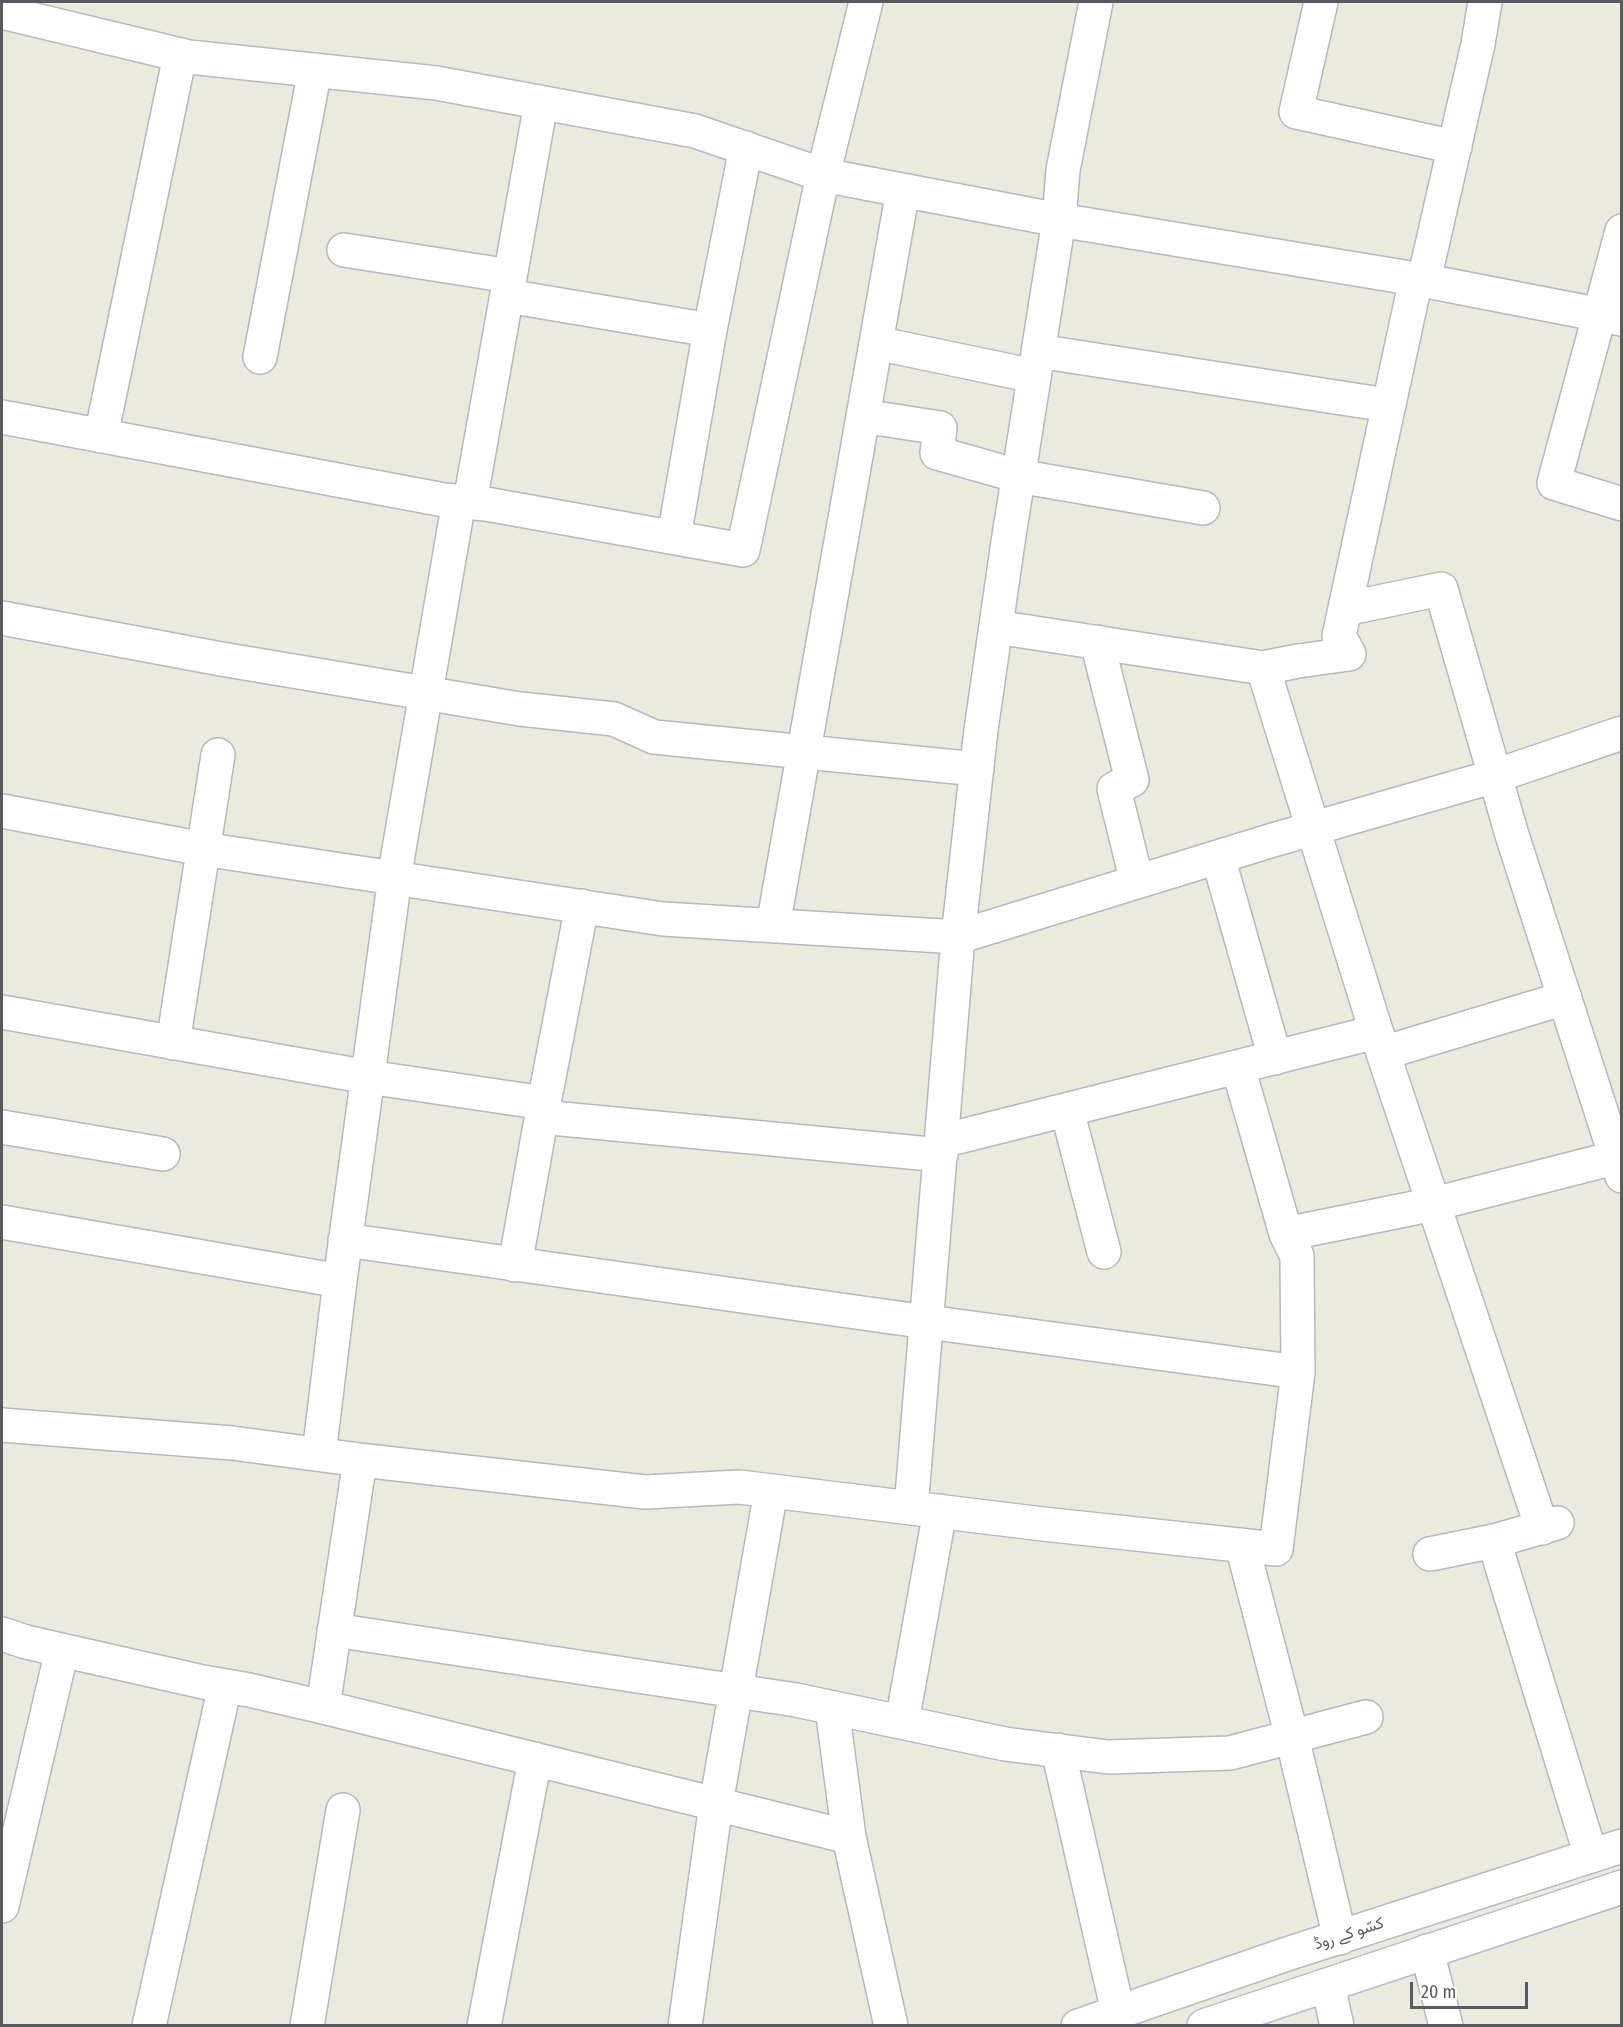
<!DOCTYPE html>
<meta charset="utf-8">
<style>
body{margin:0}
#map{position:relative;width:1623px;height:2027px;overflow:hidden;background:#ebeadf;font-family:"Fira Sans Condensed",sans-serif}
canvas{display:block}
.frame{position:absolute;inset:0;border:3px solid #585a60;pointer-events:none}
.scale{position:absolute;left:1410px;top:1982px;width:118px;height:27px;box-sizing:border-box;border:3px solid #585a60;border-top:0;padding-left:8px;font-size:18px;line-height:21px;white-space:nowrap;color:#585a60;-webkit-text-stroke:4px #fff;paint-order:stroke}
</style>
<div id="map">
<canvas width="1623" height="2027"></canvas>
<div class="frame"></div>
<div class="scale">20 m</div>
</div>
<script>
const ctx = document.querySelector('canvas').getContext('2d');
ctx.lineJoin = 'round';
const shape = rows => new Path2D(rows.map(r => 'M' + r).join(''));
function stroke(path, color, width, dash) { ctx.strokeStyle = color; ctx.lineWidth = width; ctx.lineCap = dash ? 'butt' : 'round'; ctx.setLineDash(dash || []); ctx.stroke(path); }
function label(font, color, halo, rows, align = 'center') {
  ctx.font = font + ' "Fira Sans Condensed",Vazirmatn,sans-serif'; ctx.lineWidth = 4.5; ctx.setLineDash([]); ctx.textBaseline = 'middle'; ctx.strokeStyle = halo; ctx.fillStyle = color; for (const [text, x, y, turn = 0] of rows) {
    ctx.save(); ctx.translate(x, y); ctx.rotate((+turn || 0) * Math.PI / 180); ctx.textAlign = isNaN(turn) ? turn : align; if (halo) ctx.strokeText(text, 0, 0); ctx.fillText(text, 0, 0); ctx.restore();
  }
}
const street = shape([
 [1321,2,1296,112,1455,147],
 [823,175,1059,220,1416,279,1622,319],
 [1622,231,1554,483,1622,504],
 [344,250,510,276],
 [1424,280,1478,44,1485,2],
 [507,296,710,330],
 [876,343,1034,376],
 [1038,351,1387,405],
 [260,357,315,70],
 [863,416,940,428,937,453,1018,476,1203,508],
 [2,417,444,500,486,504,743,550,823,175,866,2],
 [101,436,180,55],
 [470,502,541,103],
 [674,537,710,330,746,148],
 [1345,609,1441,589,1512,835,1622,1176],
 [2,618,221,659,520,709,614,719,654,737,977,769],
 [996,627,1263,668,1298,661,1349,654,1339,636,1416,279],
 [1097,642,1132,780,1114,789,1137,882],
 [1263,668,1383,1053,1542,1528],
 [2,811,203,849,663,919,958,937,1273,840,1495,776,1622,733],
 [1218,857,1275,1058],
 [773,926,903,190],
 [2,1012,368,1077,544,1103],
 [173,1043,218,755],
 [1383,1053,1565,998],
 [1067,1110,1104,1252],
 [541,1117,941,1155],
 [2,1127,163,1154],
 [942,1141,1376,1032],
 [2,1222,340,1281],
 [1286,1234,1434,1204,1622,1156],
 [345,1240,898,1318,1298,1372],
 [515,1265,544,1103,582,906],
 [2,1425,232,1443,360,1460,645,1492,739,1487,1043,1524,1276,1549,1298,1372,1297,1256,1286,1234,1238,1067],
 [319,1454,340,1281,398,855,459,501],
 [911,1508,958,937,981,730,1008,542,1059,220,1063,170,1096,2],
 [1494,1541,1591,1856],
 [1242,1545,1292,1737,1340,1938],
 [1430,1554,1494,1541,1557,1523],
 [334,1630,796,1700,1005,1744,1108,1757,1230,1753,1366,1717],
 [2,1634,26,1642,203,1682,249,1690,323,1707,849,1837],
 [323,1707,360,1460],
 [832,1708,849,1837,891,2026],
 [902,1722,940,1511],
 [1058,1750,1118,2012],
 [2,1906,62,1650],
 [1427,1951,1446,2026],
 [1328,1985,1337,2026],
 [149,2026,225,1686],
 [307,2026,343,1810],
 [484,2026,535,1759],
 [685,2026,716,1804,771,1491]
]);
const secondary = shape([
 [2,12,189,57,436,83,695,131,823,175],
 [1078,2026,1287,1954,1622,1846],
 [1204,2026,1622,1887]
]);
const streetNames = [
 ["کسّو کے روڈ",1349,1934,-18]
];
stroke(street, '#b7b8be', 36);
stroke(secondary, '#b8bac1', 36);
stroke(street, '#fff', 33);
stroke(secondary, '#fff', 33);
label('16px', '#585a60', '#fff', streetNames);
</script>
